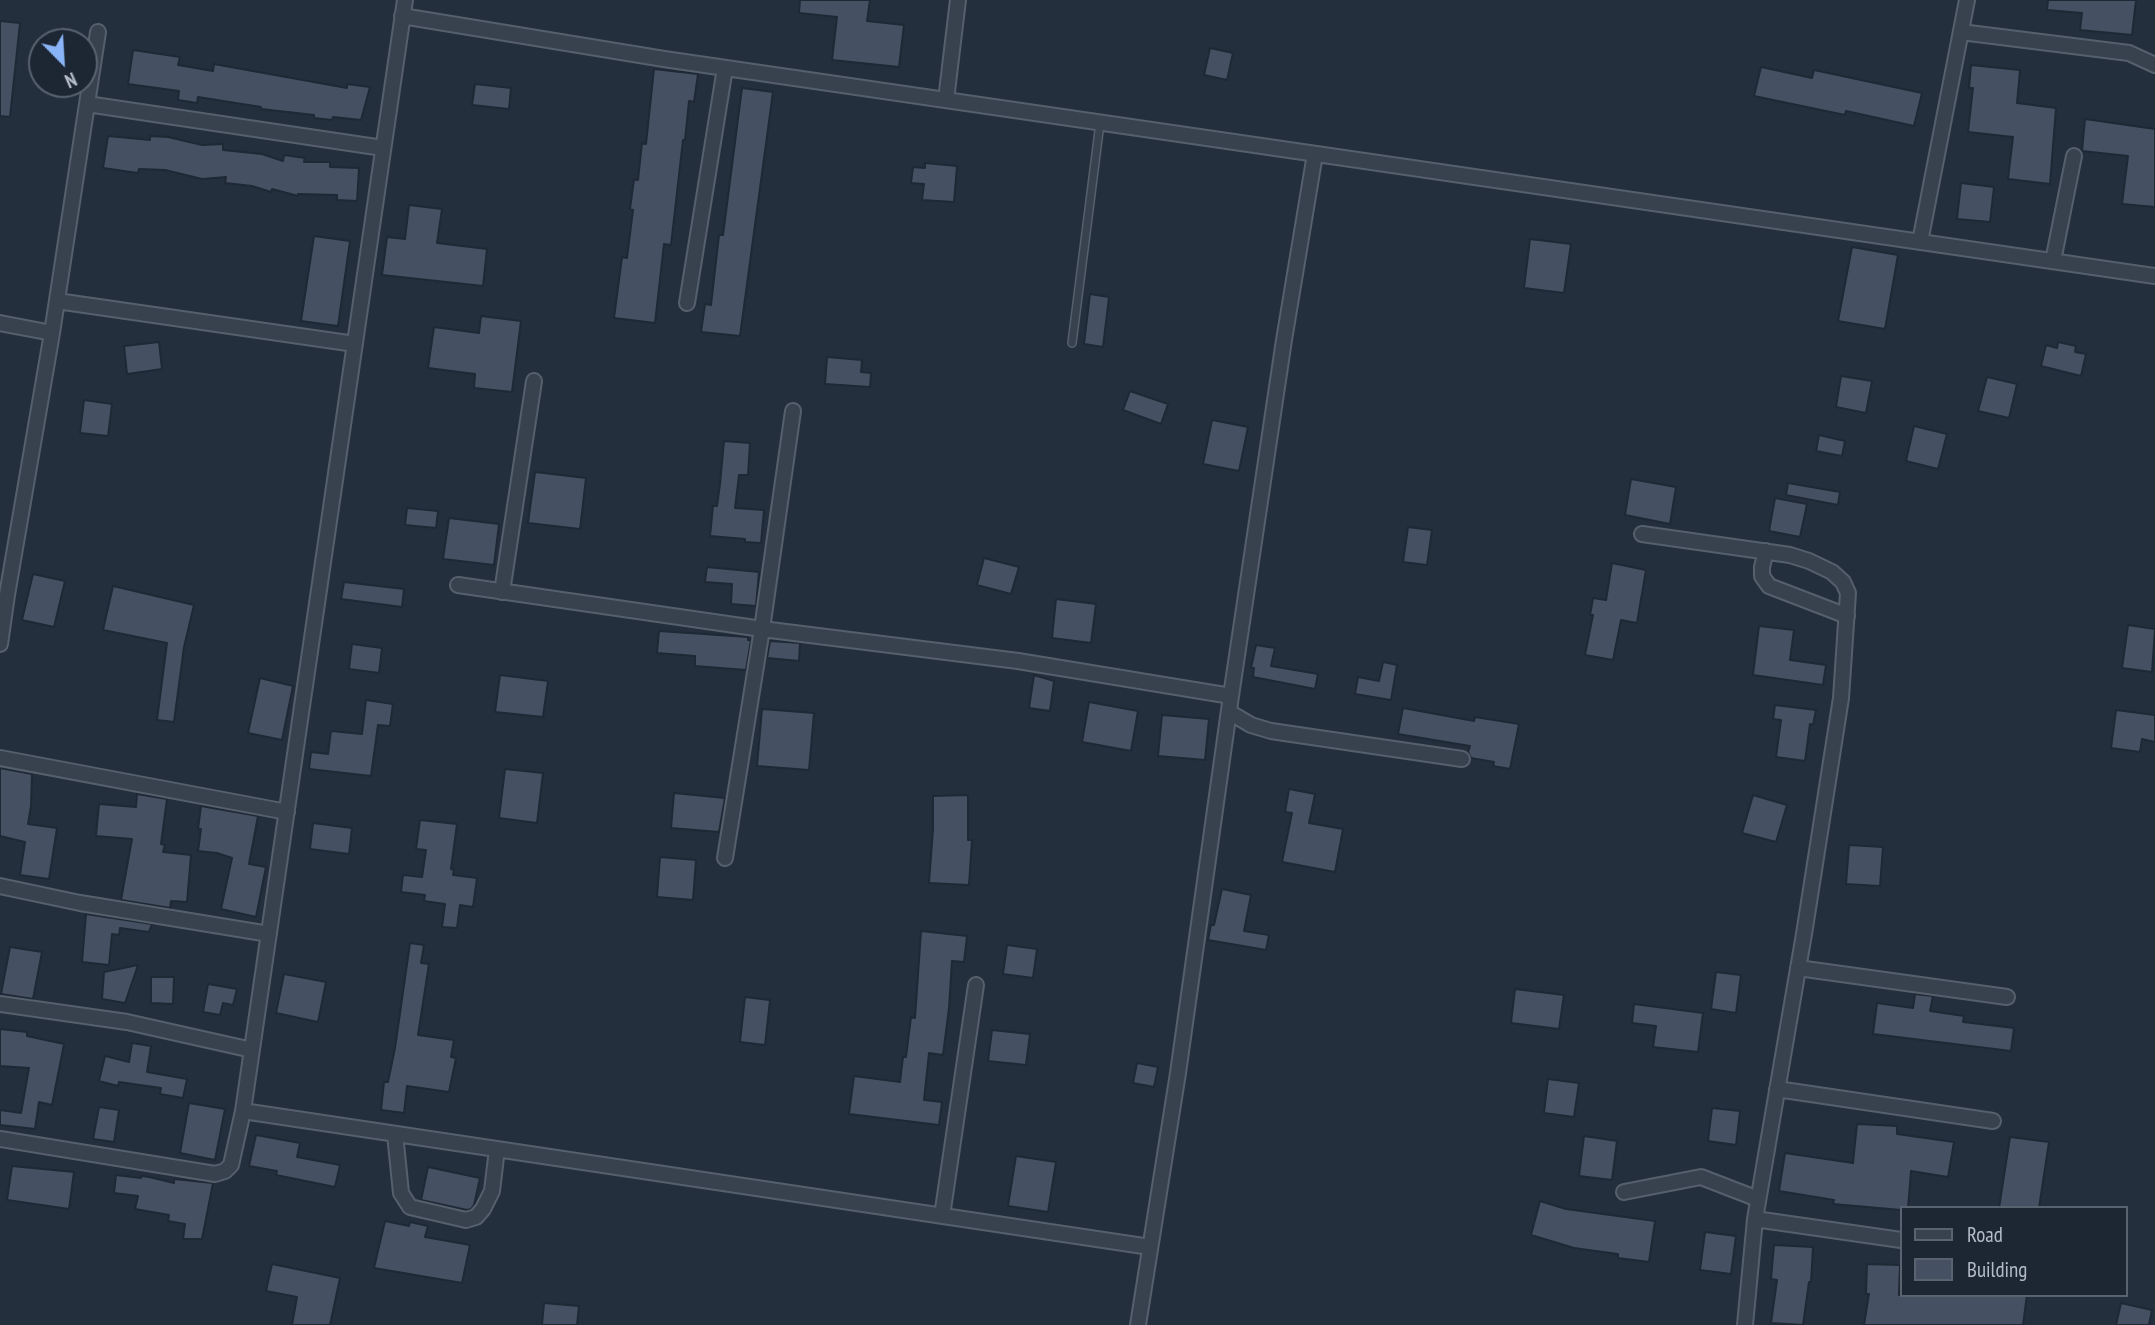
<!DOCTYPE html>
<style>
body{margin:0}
#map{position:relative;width:2155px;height:1325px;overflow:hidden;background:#242f3e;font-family:"PT Sans Narrow",sans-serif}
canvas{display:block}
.legend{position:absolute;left:1900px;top:1206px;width:228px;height:91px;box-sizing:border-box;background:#1d2633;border:2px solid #59626f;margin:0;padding:9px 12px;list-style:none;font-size:21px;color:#b4bcc9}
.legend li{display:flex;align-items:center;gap:14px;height:35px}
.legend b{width:35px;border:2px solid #59626f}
.north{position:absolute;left:28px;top:28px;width:70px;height:70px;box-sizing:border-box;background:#1d2633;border:2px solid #59626f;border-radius:50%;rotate:156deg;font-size:19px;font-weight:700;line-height:28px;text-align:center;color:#b4bcc9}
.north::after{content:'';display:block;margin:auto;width:24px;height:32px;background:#8ab4f8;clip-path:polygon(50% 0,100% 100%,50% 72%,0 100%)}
</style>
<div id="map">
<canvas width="2155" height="1325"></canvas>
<ul class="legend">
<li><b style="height:9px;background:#38414e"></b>Road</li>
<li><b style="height:19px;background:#455162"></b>Building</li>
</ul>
<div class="north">N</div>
</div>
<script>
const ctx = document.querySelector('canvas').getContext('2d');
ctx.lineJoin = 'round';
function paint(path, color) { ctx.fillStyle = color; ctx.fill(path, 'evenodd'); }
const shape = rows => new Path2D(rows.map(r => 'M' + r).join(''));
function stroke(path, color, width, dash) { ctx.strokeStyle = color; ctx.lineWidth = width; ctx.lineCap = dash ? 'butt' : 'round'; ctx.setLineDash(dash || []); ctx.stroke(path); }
const building = shape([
 [800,0,870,0,867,21,904,25,899,67,832,60,837,17,799,13,800,0],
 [2048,0,2136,0,2132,35,2080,30,2082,13,2047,10,2048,0],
 [0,21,20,23,10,117,0,116,0,21],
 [1210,48,1233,53,1227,80,1204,75,1210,48],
 [133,50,180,57,178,65,213,71,214,64,347,88,347,84,370,87,361,120,333,117,332,120,314,118,314,115,261,109,261,107,198,97,197,103,178,100,179,91,128,84,133,50],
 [1971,65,2020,70,2017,103,2056,108,2050,184,2008,179,2013,137,1968,132,1973,88,1969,88,1971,65],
 [1761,67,1812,78,1814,70,1922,93,1914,126,1846,111,1845,115,1754,96,1761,67],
 [654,69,698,74,694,102,689,101,685,140,683,140,671,245,664,244,655,323,614,318,622,257,627,258,633,210,630,209,634,179,638,180,642,143,646,144,654,69],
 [475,84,511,88,509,109,472,105,475,84],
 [742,88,773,92,740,336,701,332,705,304,711,305,719,235,723,235,742,88],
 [2085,119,2155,129,2155,207,2122,204,2128,156,2082,151,2085,119],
 [108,136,150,140,150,136,168,137,202,145,223,144,223,150,262,154,283,161,284,155,305,158,304,162,330,162,330,167,359,168,357,201,337,200,337,195,298,194,298,196,272,189,271,192,252,186,225,183,226,177,202,179,165,170,139,169,138,173,103,168,108,136],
 [925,163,957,166,954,202,922,200,924,184,911,183,913,167,925,168,925,163],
 [1961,183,1994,187,1990,222,1957,219,1961,183],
 [409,205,442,209,437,243,487,249,483,286,382,275,387,237,405,239,409,205],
 [314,236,350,241,338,326,301,321,314,236],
 [1530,239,1571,244,1564,293,1524,288,1530,239],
 [1852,247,1898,255,1885,329,1838,321,1852,247],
 [1090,294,1109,297,1103,347,1084,344,1090,294],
 [481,316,521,321,512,392,474,388,475,374,428,368,434,327,479,333,481,316],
 [159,342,162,369,127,374,124,346,159,342],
 [2058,342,2076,346,2075,352,2086,354,2081,376,2041,366,2046,345,2057,348,2058,342],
 [827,357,862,360,861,372,871,373,870,387,825,384,827,357],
 [1841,376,1872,381,1866,413,1836,407,1841,376],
 [1987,377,2017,384,2009,418,1978,411,1987,377],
 [1130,391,1168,404,1161,424,1123,410,1130,391],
 [84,400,112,404,108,436,80,433,84,400],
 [1212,420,1248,427,1239,471,1203,464,1212,420],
 [1914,426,1947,434,1938,469,1906,461,1914,426],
 [1819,435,1845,441,1842,456,1816,451,1819,435],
 [724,441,750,443,748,475,739,475,735,508,764,510,761,543,745,542,745,539,710,536,713,506,717,506,720,484,724,441],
 [535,472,586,478,580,529,528,523,535,472],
 [1631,479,1676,487,1670,524,1625,515,1631,479],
 [1788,483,1840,492,1838,505,1786,495,1788,483],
 [1775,498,1807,504,1800,537,1769,531,1775,498],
 [407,508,438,511,436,528,405,525,407,508],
 [449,518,499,524,494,565,443,559,449,518],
 [1408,527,1432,530,1427,565,1403,562,1408,527],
 [984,558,1019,567,1011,594,977,585,984,558],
 [1612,563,1646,570,1637,623,1621,620,1613,660,1585,655,1593,615,1590,615,1593,598,1606,600,1612,563],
 [707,567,759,572,756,606,731,604,732,584,705,582,707,567],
 [33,574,65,581,54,627,22,620,33,574],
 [344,582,404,589,402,607,341,599,344,582],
 [113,586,194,605,184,647,174,722,157,720,167,643,103,630,113,586],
 [1056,599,1096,604,1091,643,1052,638,1056,599],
 [2128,625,2155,629,2152,672,2122,668,2128,625],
 [1759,626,1794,630,1790,660,1826,665,1823,685,1753,675,1759,626],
 [659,631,748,637,748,640,751,640,746,670,695,666,695,656,657,653,659,631],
 [770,641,800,643,799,661,767,658,770,641],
 [352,644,382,648,379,673,349,669,352,644],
 [1256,645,1275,648,1271,666,1318,674,1315,689,1253,677,1254,668,1251,668,1256,645],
 [1383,662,1397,665,1391,700,1355,694,1358,677,1379,681,1383,662],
 [500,675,548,681,543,717,495,712,500,675],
 [1034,675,1054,681,1050,711,1029,708,1034,675],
 [260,678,293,686,282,740,248,733,260,678],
 [366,700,393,704,390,726,378,725,371,776,309,769,311,752,328,754,331,731,362,734,366,700],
 [1089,702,1138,711,1131,751,1082,742,1089,702],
 [1775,705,1816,710,1813,725,1810,724,1805,761,1776,757,1781,720,1773,719,1775,705],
 [1403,708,1474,721,1475,717,1519,724,1510,769,1493,766,1494,762,1471,758,1468,752,1470,746,1398,734,1403,708],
 [762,709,814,713,809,770,757,766,762,709],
 [2116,710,2155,715,2155,742,2142,739,2140,752,2111,748,2116,710],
 [1162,715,1209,719,1205,760,1158,756,1162,715],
 [0,768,32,774,31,806,28,824,57,828,49,879,20,875,25,842,0,836,0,768],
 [505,769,543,773,537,823,499,818,505,769],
 [1289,789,1315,794,1309,823,1343,829,1335,872,1282,862,1292,813,1285,812,1289,789],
 [674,793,725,798,719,832,671,828,674,793],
 [137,794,167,799,161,844,165,845,163,852,191,855,187,902,171,901,170,908,121,900,132,839,96,836,99,804,136,807,137,794],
 [968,795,968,840,972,840,969,885,929,883,933,829,933,796,968,795],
 [1753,795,1787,805,1776,842,1742,833,1753,795],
 [201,806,258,816,249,864,266,867,256,917,221,909,232,858,217,853,198,851,201,829,198,829,201,806],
 [420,820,457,824,451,869,454,870,453,875,477,878,473,907,460,905,457,928,442,927,445,904,424,901,425,895,401,892,403,875,422,877,426,850,416,849,420,820],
 [313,823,352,828,349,854,310,849,313,823],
 [1849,845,1883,847,1880,886,1846,884,1849,845],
 [660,857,696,860,693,900,657,897,660,857],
 [1222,889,1251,895,1244,931,1269,935,1266,950,1208,940,1211,925,1214,925,1222,889],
 [86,914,152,924,149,932,120,928,119,935,112,934,109,965,82,962,86,914],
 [921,931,967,936,964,962,952,961,949,1008,943,1055,929,1053,924,1100,942,1102,939,1125,849,1114,854,1076,900,1082,903,1057,906,1057,911,1017,915,1018,921,931],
 [410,943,424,945,421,963,429,964,418,1035,454,1040,451,1057,456,1058,449,1092,407,1086,404,1113,381,1110,384,1082,388,1082,395,1048,410,943],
 [1007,945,1037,949,1033,978,1003,974,1007,945],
 [10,947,42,952,33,999,1,994,10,947],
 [138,965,125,1003,102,999,104,972,138,965],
 [1716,972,1741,975,1736,1013,1711,1009,1716,972],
 [284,974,326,982,318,1022,276,1013,284,974],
 [151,977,174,977,173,1004,151,1003,151,977],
 [208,984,237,989,233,1005,223,1003,220,1015,203,1012,208,984],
 [1515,989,1564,995,1559,1029,1511,1023,1515,989],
 [1915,994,1933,996,1930,1011,1964,1016,1963,1022,2014,1028,2011,1051,1873,1034,1877,1003,1913,1008,1915,994],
 [745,997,770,1000,765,1045,740,1042,745,997],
 [1634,1004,1703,1013,1698,1052,1653,1047,1656,1026,1632,1023,1634,1004],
 [0,1029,27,1032,27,1036,64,1044,52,1105,39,1102,35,1129,0,1125,0,1110,21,1113,29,1068,0,1066,0,1029],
 [992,1030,1030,1034,1026,1065,988,1061,992,1030],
 [132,1043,151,1046,147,1072,187,1079,183,1098,160,1094,161,1088,119,1082,118,1086,99,1081,105,1056,129,1062,132,1043],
 [1137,1063,1158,1067,1154,1087,1133,1083,1137,1063],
 [1548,1079,1579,1083,1574,1117,1544,1113,1548,1079],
 [189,1103,225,1109,215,1160,180,1153,189,1103],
 [99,1107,119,1110,114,1142,93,1139,99,1107],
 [1712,1108,1740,1111,1736,1145,1708,1141,1712,1108],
 [1857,1124,1897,1126,1897,1134,1954,1142,1948,1177,1911,1171,1908,1208,1901,1208,1901,1210,1833,1204,1834,1200,1779,1191,1785,1153,1853,1163,1857,1124],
 [256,1135,300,1143,297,1157,340,1165,335,1187,276,1175,277,1171,249,1166,256,1135],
 [1584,1136,1617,1141,1612,1180,1579,1176,1584,1136],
 [2010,1137,2049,1142,2039,1208,1999,1208,2010,1137],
 [1016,1156,1056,1162,1048,1212,1008,1206,1016,1156],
 [12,1166,74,1172,69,1209,7,1200,12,1166],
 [428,1167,480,1178,474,1205,471,1209,467,1210,421,1200,428,1167],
 [116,1175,141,1178,141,1176,149,1177,174,1183,174,1179,213,1183,202,1239,183,1239,185,1224,168,1221,169,1215,135,1209,138,1196,114,1193,116,1175],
 [1540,1201,1566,1209,1655,1221,1649,1262,1618,1258,1618,1254,1574,1248,1531,1235,1540,1201],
 [385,1221,409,1226,410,1222,428,1226,425,1237,470,1245,462,1283,374,1268,385,1221],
 [1705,1232,1736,1236,1731,1274,1700,1270,1705,1232],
 [1774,1245,1813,1247,1811,1282,1809,1282,1803,1325,1771,1323,1777,1280,1771,1279,1774,1245],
 [272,1264,340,1278,330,1325,292,1325,297,1297,266,1291,272,1264],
 [1867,1264,1900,1265,1899,1295,2027,1295,2023,1325,1864,1325,1869,1294,1866,1294,1867,1264],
 [544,1303,579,1306,577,1325,542,1325,544,1303],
 [2121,1303,2152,1310,2149,1325,2116,1325,2121,1303]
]);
const lane = shape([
 [1072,343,1100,123]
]);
const street = shape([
 [402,16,664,59,2155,276],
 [1961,32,2129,53,2155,65],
 [946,100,958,0],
 [87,104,383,148],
 [1920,242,1967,0],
 [2053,261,2074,156],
 [57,301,355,344],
 [687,303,725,68],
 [0,323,52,333],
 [1642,534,1790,555,1809,561,1832,572,1843,582,1848,593,1841,698,1804,934,1755,1219,1745,1325],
 [1766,551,1762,567,1762,576,1769,586,1847,616],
 [458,585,762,629,1018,661,1231,696],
 [502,592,534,381],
 [0,644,7,595,52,333,98,32],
 [1229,712,1251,725,1271,731,1462,759],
 [0,758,287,812],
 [725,858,762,629,793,411],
 [0,886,80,903,269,934],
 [1798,968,2007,997],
 [0,1004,127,1022,252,1050],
 [1777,1089,1993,1121],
 [243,1111,1150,1247],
 [395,1134,401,1193,410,1207,466,1220,476,1217,483,1209,492,1191,497,1149],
 [0,1139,215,1174,225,1171,231,1165,243,1111,405,0],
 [1624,1192,1701,1177,1758,1199],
 [942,1216,976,985],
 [1755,1219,1901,1240],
 [1138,1325,1178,1073,1231,696,1284,340,1315,154]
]);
paint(building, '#455162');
stroke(building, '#1f2835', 2);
stroke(lane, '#565f6c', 10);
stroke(street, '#565f6c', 18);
stroke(lane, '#38414e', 7);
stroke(street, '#38414e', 14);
</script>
